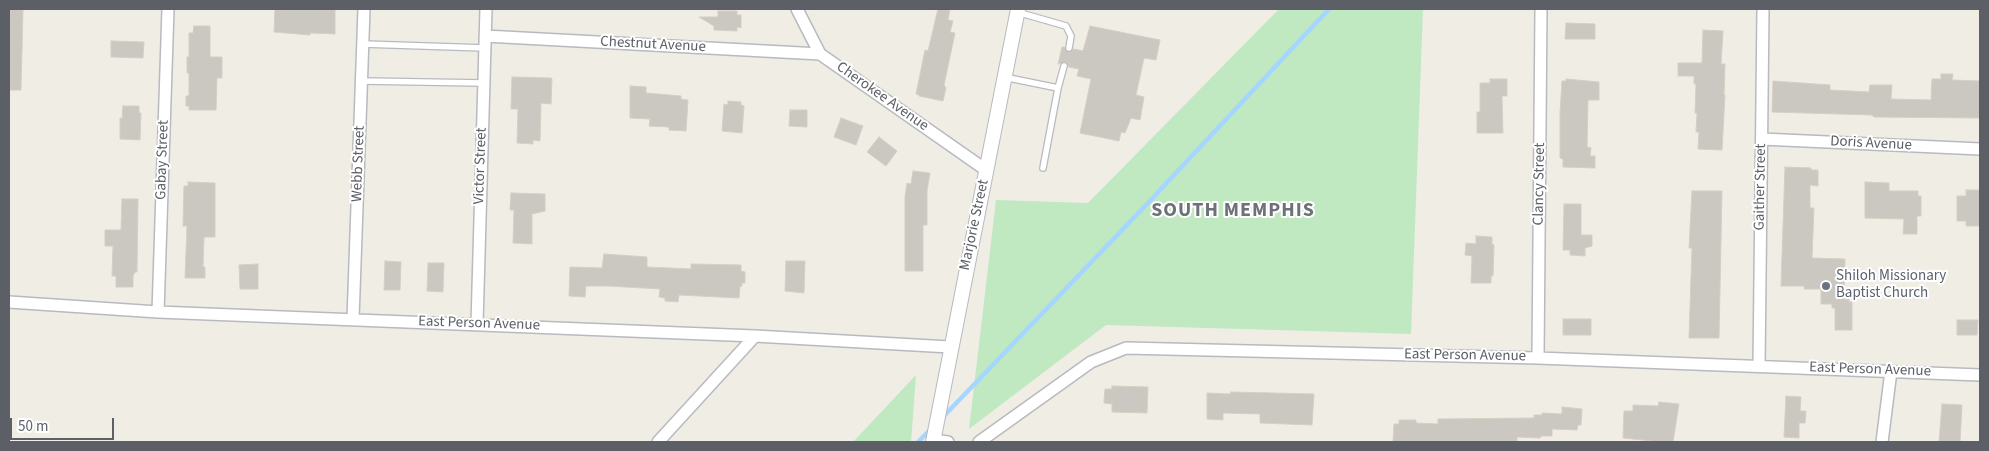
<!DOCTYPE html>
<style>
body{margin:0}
#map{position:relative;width:1989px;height:451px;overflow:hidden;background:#f0ede5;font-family:"Source Sans 3",sans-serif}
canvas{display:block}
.frame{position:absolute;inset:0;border:10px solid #5c6066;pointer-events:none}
.scale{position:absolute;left:10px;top:418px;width:104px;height:22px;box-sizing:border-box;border:2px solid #5c6066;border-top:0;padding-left:6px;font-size:15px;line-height:18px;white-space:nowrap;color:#5c6066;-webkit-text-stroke:4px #fff;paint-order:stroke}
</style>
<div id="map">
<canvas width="1989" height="451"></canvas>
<div class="frame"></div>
<div class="scale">50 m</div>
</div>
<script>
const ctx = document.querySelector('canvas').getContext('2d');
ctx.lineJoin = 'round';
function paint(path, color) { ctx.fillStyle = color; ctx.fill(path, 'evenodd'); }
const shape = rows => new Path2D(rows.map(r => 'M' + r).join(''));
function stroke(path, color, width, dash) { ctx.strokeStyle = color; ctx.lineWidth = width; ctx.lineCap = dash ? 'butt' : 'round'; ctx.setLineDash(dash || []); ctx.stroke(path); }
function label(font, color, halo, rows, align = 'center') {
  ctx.font = font + ' "Source Sans 3",sans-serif'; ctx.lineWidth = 4; ctx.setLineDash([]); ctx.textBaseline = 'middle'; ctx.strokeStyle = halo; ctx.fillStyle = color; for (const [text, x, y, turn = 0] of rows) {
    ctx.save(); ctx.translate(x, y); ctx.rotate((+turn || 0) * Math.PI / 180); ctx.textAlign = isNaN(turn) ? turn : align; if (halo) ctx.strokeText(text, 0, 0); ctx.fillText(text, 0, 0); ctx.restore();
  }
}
const green = shape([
 [1279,9,1423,9,1411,334,1106,325,969,429,996,200,1088,203],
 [916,375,911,442,853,442]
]);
const stream = shape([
 [942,418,1147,204,1329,9],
 [918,442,931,429]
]);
const building = shape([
 [9,9,23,9,21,90,9,90,9,9],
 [275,9,335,9,335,34,310,33,310,35,274,32,275,9],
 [938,9,950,9,948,20,953,21,950,32,955,33,944,85,946,88,943,101,919,96,919,95,916,94,925,50,928,51,938,9],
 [718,11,737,11,737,15,741,15,741,28,737,27,737,31,714,30,714,26,699,17,718,17,718,11],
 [1566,23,1595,24,1595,39,1565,39,1566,23],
 [194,26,210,26,210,57,222,57,222,78,217,78,216,110,189,110,189,106,186,106,186,96,189,96,189,73,187,73,187,57,189,57,189,33,193,33,194,26],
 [1090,26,1160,40,1156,60,1144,58,1136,95,1144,97,1140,120,1131,118,1125,133,1121,132,1119,141,1080,133,1091,79,1077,76,1079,69,1069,67,1066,62,1058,64,1062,47,1064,47,1068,52,1071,52,1074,49,1083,51,1090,26],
 [1703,30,1723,31,1721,64,1725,64,1724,95,1725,95,1722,150,1698,149,1699,132,1696,132,1697,113,1695,113,1696,84,1694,84,1694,76,1678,76,1678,63,1702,63,1703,30],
 [111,41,144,42,143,58,111,57,111,41],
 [1941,74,1953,74,1952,80,1980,81,1980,118,1874,117,1872,115,1772,112,1773,81,1830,85,1830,90,1869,92,1870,85,1892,85,1891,99,1931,100,1932,79,1941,79,1941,74],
 [512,77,551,78,552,79,551,104,541,103,540,141,533,140,533,144,517,143,518,109,511,109,512,77],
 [1490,79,1507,79,1507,96,1502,96,1503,133,1477,133,1477,112,1480,112,1480,83,1490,83,1490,79],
 [1566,79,1599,82,1599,100,1588,100,1587,147,1591,148,1590,156,1595,156,1595,168,1563,167,1563,159,1560,158,1560,113,1562,81,1566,81,1566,79],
 [630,86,646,87,646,93,681,96,681,99,688,100,686,131,669,130,669,127,649,126,650,119,630,118,630,86],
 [728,101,741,102,741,105,744,106,742,133,722,131,724,104,728,105,728,101],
 [123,106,139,106,139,113,141,113,140,140,120,139,120,118,122,119,123,106],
 [790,110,807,110,807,127,789,126,790,110],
 [841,118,863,126,856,145,834,137,841,118],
 [879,137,897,151,886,166,867,152,879,137],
 [1785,167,1811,168,1811,170,1818,170,1818,186,1810,185,1810,208,1814,208,1812,258,1845,259,1844,299,1849,299,1849,302,1852,302,1852,330,1835,330,1835,308,1832,308,1832,304,1821,304,1821,289,1804,289,1804,286,1781,286,1785,167],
 [913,171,930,173,927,191,927,225,923,225,923,271,905,271,905,196,907,183,911,184,913,171],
 [188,182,215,183,215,237,204,237,203,267,205,267,205,278,185,278,187,226,183,226,184,186,188,186,188,182],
 [1865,182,1889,183,1889,191,1918,191,1918,196,1921,196,1921,216,1917,216,1917,234,1903,234,1904,219,1865,218,1865,182],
 [1966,190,1980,190,1980,226,1966,226,1966,221,1957,221,1957,196,1966,196,1966,190],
 [1692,191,1722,191,1719,338,1689,338,1692,248,1689,248,1692,191],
 [511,193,545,194,545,211,532,214,532,244,513,243,514,210,510,210,511,193],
 [122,199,138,199,137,272,135,272,133,276,133,287,116,287,116,276,112,276,113,246,105,246,105,230,121,230,122,199],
 [1564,204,1581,204,1581,235,1592,235,1592,246,1585,248,1585,256,1570,255,1570,250,1563,250,1564,204],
 [1476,236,1492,237,1492,244,1494,245,1493,276,1491,276,1491,283,1471,283,1472,256,1465,255,1466,243,1476,244,1476,236],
 [604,254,647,257,647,267,691,269,691,264,741,265,741,271,745,272,745,283,742,283,742,286,740,286,739,298,679,295,678,302,665,301,665,298,659,297,660,289,608,286,586,286,585,297,569,296,570,267,602,268,604,254],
 [385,261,401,262,400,290,384,290,385,261],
 [786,261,805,261,804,293,785,291,786,261],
 [428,263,444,263,443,292,427,291,428,263],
 [258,264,258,289,240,289,239,265,258,264],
 [1563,319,1591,319,1591,335,1563,335,1563,319],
 [1957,320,1978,320,1977,335,1957,335,1957,320],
 [1112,386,1148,387,1147,413,1112,412,1112,404,1104,403,1104,401,1105,389,1112,389,1112,386],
 [1231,392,1314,394,1312,425,1260,423,1260,414,1223,413,1223,420,1207,419,1207,393,1230,394,1231,392],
 [1786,396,1801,397,1800,411,1806,411,1805,423,1799,423,1799,438,1784,437,1786,396],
 [1659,402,1679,404,1673,442,1653,442,1653,441,1623,438,1624,411,1633,411,1633,405,1658,406,1659,402],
 [1942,404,1962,405,1960,442,1939,442,1942,404],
 [1562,407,1582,409,1581,425,1578,425,1577,430,1552,429,1552,436,1541,436,1540,438,1517,437,1517,442,1393,442,1394,424,1399,424,1399,420,1416,420,1416,423,1438,424,1438,419,1534,418,1534,415,1542,415,1542,413,1562,414,1562,407]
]);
const service = shape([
 [1017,12,1066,26,1071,36,1069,48],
 [363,44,485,48],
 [1004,77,1058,88,1043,168],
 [362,81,484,83],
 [1058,88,1064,66]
]);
const minor = shape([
 [797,9,820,54,986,170],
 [485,36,820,54],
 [1762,139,1980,149],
 [9,302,158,312,755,336,950,347],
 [158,312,168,9],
 [353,319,364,9],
 [477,324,486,9],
 [1538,358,1541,9],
 [1759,366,1763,9],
 [933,440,948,442],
 [658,442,755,336],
 [979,442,1091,362,1126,348,1538,358,1980,375],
 [1882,442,1891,371]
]);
const tertiary = shape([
 [933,442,1018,9]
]);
const markers = [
 [1826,286,5,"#6b7280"]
];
const streetNames = [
 ["Chestnut Avenue",653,45,3],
 ["Cherokee Avenue",882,97,35],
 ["Doris Avenue",1871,144,3],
 ["Gabay Street",163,160,-88],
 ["Webb Street",359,164,-88],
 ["Victor Street",481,166,-88],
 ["Clancy Street",1540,184,-89],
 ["Gaither Street",1761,187,-89],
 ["Marjorie Street",975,225,-78],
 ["East Person Avenue",479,324,2],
 ["East Person Avenue",1465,356,1],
 ["East Person Avenue",1870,370,2]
];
const worshipNames = [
 ["Shiloh Missionary",1836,277],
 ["Baptist Church",1836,294]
];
const districtNames = [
 ["SOUTH MEMPHIS",1233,212]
];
paint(green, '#c0e8c1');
stroke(stream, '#a5d6ff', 4.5);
paint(building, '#cbc8c2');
stroke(building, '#d5cfc3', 1);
stroke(service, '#b7babf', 8);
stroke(minor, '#b7babf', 14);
stroke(tertiary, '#b7babf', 16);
stroke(service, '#fff', 5.5);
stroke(minor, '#fff', 11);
stroke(tertiary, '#fff', 14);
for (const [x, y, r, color] of markers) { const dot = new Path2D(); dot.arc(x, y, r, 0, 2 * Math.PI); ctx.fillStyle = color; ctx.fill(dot); stroke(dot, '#fff', 2); }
label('15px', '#5c6066', '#fff', streetNames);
label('15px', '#5b616d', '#fff', worshipNames, 'left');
ctx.letterSpacing = '1px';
label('bold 20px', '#6d7278', '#fff', districtNames);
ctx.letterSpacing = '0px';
</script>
